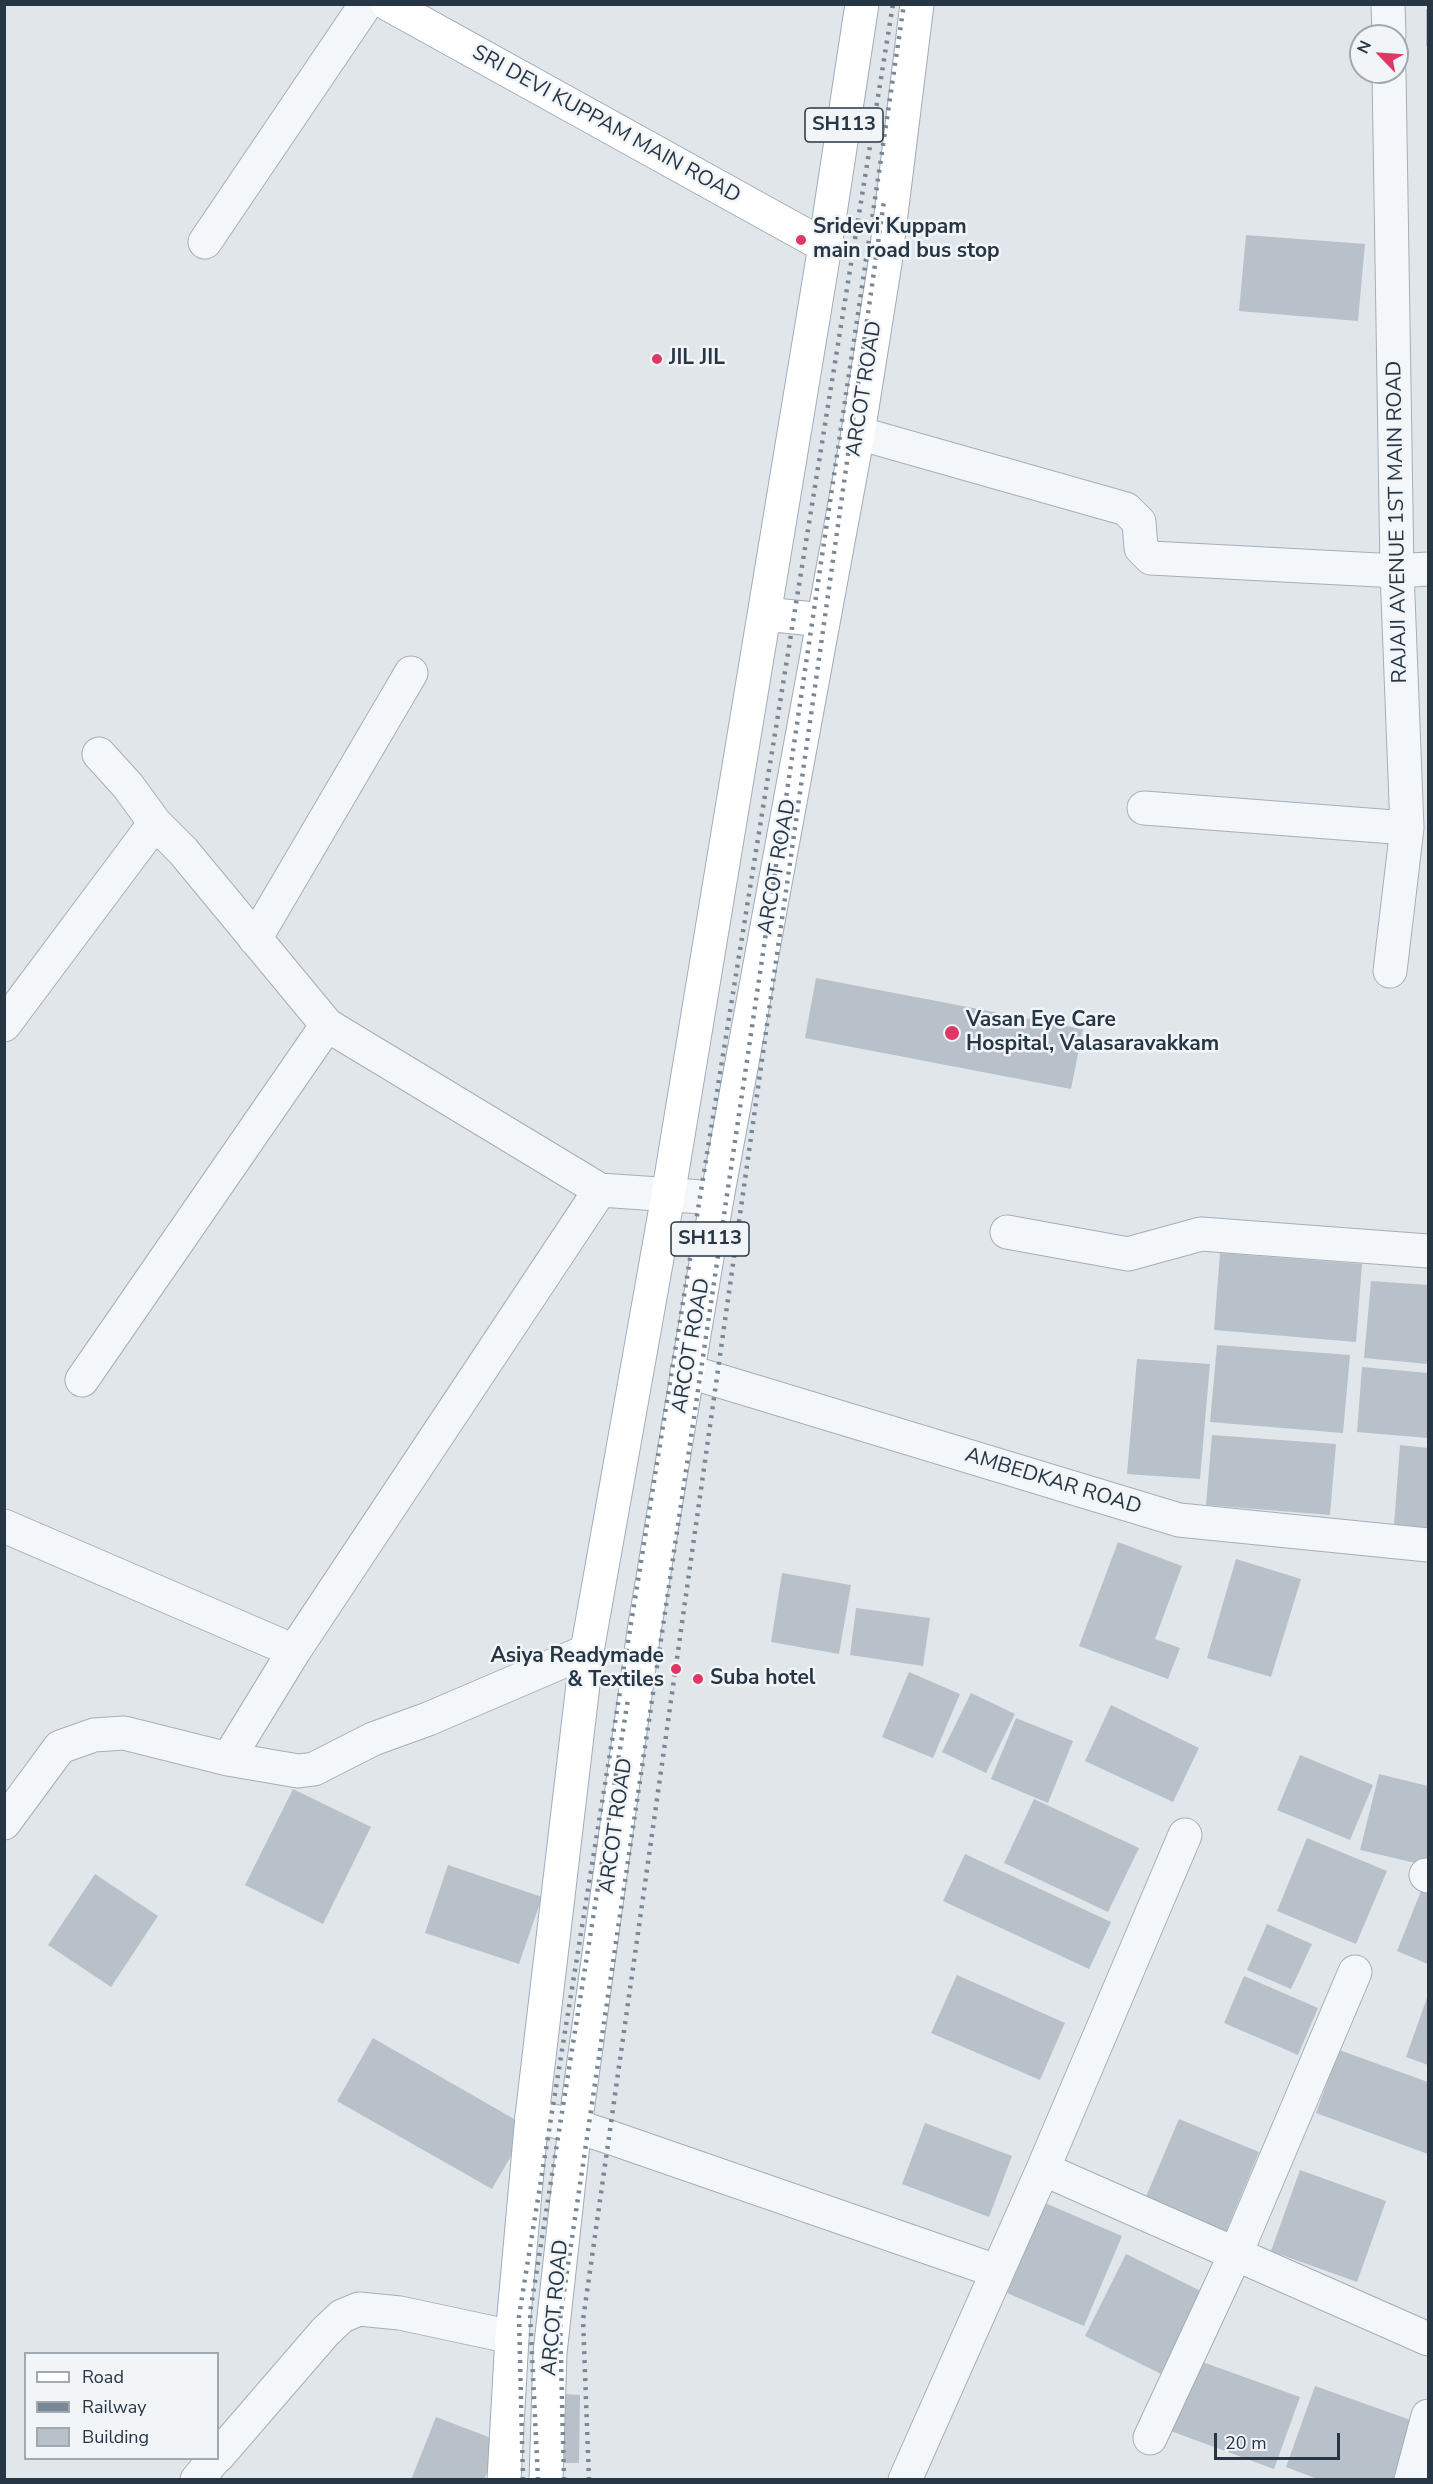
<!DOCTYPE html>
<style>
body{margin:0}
#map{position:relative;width:1433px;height:2484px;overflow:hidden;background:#e1e6eb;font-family:"Nunito Sans",sans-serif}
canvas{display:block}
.frame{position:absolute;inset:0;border:6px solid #273645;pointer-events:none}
.legend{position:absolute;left:24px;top:2352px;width:195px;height:108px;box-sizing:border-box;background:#f1f5f8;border:2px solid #a0a9b0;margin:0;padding:8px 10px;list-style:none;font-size:18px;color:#273645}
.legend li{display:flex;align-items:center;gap:12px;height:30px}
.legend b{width:30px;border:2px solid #a0a9b0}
.north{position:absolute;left:1349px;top:24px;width:60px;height:60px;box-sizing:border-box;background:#f1f5f8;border:2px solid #a0a9b0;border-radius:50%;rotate:295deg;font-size:16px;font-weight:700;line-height:24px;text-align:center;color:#273645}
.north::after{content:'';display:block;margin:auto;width:21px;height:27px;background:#de3864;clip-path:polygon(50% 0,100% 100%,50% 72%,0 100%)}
.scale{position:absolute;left:1214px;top:2433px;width:126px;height:27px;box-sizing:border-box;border:3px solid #273645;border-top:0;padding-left:8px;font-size:18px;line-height:21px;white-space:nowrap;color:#273645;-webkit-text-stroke:4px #f1f5f8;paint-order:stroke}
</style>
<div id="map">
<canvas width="1433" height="2484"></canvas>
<div class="frame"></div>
<ul class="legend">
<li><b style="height:8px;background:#fff"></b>Road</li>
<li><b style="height:8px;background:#798897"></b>Railway</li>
<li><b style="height:16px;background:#b8c0ca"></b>Building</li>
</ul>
<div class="north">N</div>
<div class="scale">20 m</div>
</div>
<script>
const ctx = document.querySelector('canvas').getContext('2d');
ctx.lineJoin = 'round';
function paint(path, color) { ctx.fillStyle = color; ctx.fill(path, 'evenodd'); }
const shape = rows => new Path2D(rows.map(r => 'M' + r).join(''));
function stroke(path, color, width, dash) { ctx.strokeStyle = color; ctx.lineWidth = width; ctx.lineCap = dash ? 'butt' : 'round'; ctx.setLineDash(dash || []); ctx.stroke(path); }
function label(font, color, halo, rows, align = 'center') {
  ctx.font = font + ' "Nunito Sans",sans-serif'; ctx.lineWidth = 5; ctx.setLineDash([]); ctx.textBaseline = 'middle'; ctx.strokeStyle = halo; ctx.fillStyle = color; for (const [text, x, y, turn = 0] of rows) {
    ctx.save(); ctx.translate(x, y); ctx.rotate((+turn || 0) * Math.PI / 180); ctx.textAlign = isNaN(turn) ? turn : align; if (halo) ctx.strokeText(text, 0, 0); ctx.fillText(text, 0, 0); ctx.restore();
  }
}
const building = shape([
 [1426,9,1428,9,1428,46,1426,46],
 [1246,235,1365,244,1358,321,1239,311],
 [816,978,1083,1029,1071,1089,805,1038],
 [1220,1253,1362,1264,1356,1342,1214,1330],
 [1371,1281,1428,1285,1428,1364,1364,1358],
 [1217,1345,1350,1355,1343,1433,1210,1422],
 [1137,1359,1210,1364,1200,1479,1127,1474],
 [1362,1367,1428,1373,1428,1438,1357,1432],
 [1212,1435,1336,1444,1330,1515,1206,1505],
 [1400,1445,1428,1448,1428,1528,1394,1525],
 [1118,1542,1182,1566,1155,1639,1180,1648,1168,1679,1079,1646],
 [1236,1559,1301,1579,1271,1677,1207,1658],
 [782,1573,851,1585,839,1654,771,1642],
 [856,1608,930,1618,923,1666,850,1655],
 [909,1672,960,1694,933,1758,882,1737],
 [971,1693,1015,1714,986,1773,942,1752],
 [1111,1705,1199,1748,1173,1802,1085,1761],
 [1016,1718,1073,1741,1048,1803,991,1779],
 [1300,1755,1373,1785,1350,1840,1277,1810],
 [1379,1774,1428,1786,1428,1866,1360,1850],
 [293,1789,371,1827,323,1924,245,1885],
 [1034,1799,1139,1848,1108,1912,1004,1863],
 [1307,1838,1387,1871,1356,1944,1277,1911],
 [965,1854,1111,1922,1089,1969,943,1901],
 [448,1865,542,1897,519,1964,425,1933],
 [95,1874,158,1916,111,1987,48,1945],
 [1423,1886,1428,1888,1428,1964,1397,1951],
 [1267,1924,1312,1944,1291,1989,1247,1970],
 [957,1975,1065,2023,1040,2080,931,2033],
 [1244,1976,1318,2008,1298,2055,1224,2023],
 [1428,1995,1428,2065,1406,2057],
 [373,2038,528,2127,492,2189,337,2101],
 [1339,2050,1428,2082,1428,2154,1316,2113],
 [1179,2119,1259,2152,1225,2234,1145,2199],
 [925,2123,1012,2156,989,2217,902,2184],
 [1300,2170,1386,2201,1357,2282,1271,2251],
 [1045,2203,1122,2236,1084,2326,1007,2293],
 [1126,2254,1205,2293,1163,2375,1085,2336],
 [1194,2359,1300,2397,1274,2469,1168,2430],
 [1315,2386,1419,2423,1398,2480,1320,2480,1286,2467],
 [564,2394,580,2395,579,2463,563,2463],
 [436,2417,499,2441,484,2480,411,2480]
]);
const minor = shape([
 [1388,4,1389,36],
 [1389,72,1397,571,1407,828,1390,971],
 [205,242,366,4],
 [858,433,1126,509,1139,522,1141,548,1151,558,1397,571,1428,569],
 [99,754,128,786,155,823,183,851,327,1025,600,1190],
 [1144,808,1407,828],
 [255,939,411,673],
 [4,1025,155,823],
 [1007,1232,1128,1254,1201,1234,1428,1251],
 [687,1371,1179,1520,1428,1545],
 [82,1380,327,1025],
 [4,1526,294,1651],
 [228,1759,294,1651,600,1190,717,1198],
 [4,1823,60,1747,94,1735,124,1733,228,1759,298,1771,314,1769,373,1739,428,1719,587,1651],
 [1426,1875,1428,1876],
 [532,2116,575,2126,609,2137,996,2271],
 [1043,2169,1428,2339],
 [1150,2438,1236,2253,1355,1972],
 [218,2456,325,2332,342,2316,359,2309,400,2313,512,2337],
 [197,2480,215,2458],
 [905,2480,1043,2169,1185,1835],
 [1411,2480,1428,2416]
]);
const major = shape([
 [388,4,825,246],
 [765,614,823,620],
 [504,2480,512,2337,532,2116,587,1651,668,1196,825,246,862,4],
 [546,2480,550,2353,575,2126,644,1631,717,1198,858,433,885,263,917,4]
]);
const rail = shape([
 [523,2480,519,2316,893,4],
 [538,2480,530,2313,628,1699],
 [564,2480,560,2319,904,4],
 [589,2480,583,2320,884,201]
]);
const markers = [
 [801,240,6,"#de3864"],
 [657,359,6,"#de3864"],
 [952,1033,8,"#de3864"],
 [676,1669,6,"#de3864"],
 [698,1679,6,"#de3864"]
];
const shields = [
 [844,125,78],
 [710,1239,78]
];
const shieldNames = [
 ["SH113",844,125],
 ["SH113",710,1239]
];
const streetNames = [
 ["SRI DEVI KUPPAM MAIN ROAD",606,125,29],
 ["ARCOT ROAD",865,389,-81],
 ["RAJAJI AVENUE 1ST MAIN ROAD",1398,522,-91],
 ["ARCOT ROAD",778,867,-80],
 ["ARCOT ROAD",692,1346,-80],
 ["AMBEDKAR ROAD",1053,1482,17],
 ["ARCOT ROAD",617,1826,-82],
 ["ARCOT ROAD",556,2308,-85]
];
const poiNames = [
 ["Sridevi Kuppam",813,228],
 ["main road bus stop",813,252],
 ["JIL JIL",669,359],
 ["Vasan Eye Care",966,1021],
 ["Hospital, Valasaravakkam",966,1045],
 ["Asiya Readymade",664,1657,"right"],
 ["& Textiles",664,1681,"right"],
 ["Suba hotel",710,1679]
];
paint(building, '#b8c0ca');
stroke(minor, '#a5aeb6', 35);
stroke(major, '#9facb9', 35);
stroke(minor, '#f4f7f9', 33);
stroke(major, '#fff', 33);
stroke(rail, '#798897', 4.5, [3, 6]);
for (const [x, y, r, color] of markers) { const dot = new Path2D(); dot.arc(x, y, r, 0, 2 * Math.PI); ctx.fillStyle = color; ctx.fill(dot); stroke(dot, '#f1f5f8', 2); }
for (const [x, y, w] of shields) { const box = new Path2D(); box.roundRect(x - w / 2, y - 17, w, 34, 4.5); ctx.fillStyle = '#f1f5f8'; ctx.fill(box); stroke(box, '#273645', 1.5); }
label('bold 20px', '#273645', null, shieldNames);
label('21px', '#273645', '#f1f5f8', streetNames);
label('bold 21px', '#273645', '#f1f5f8', poiNames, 'left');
</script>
